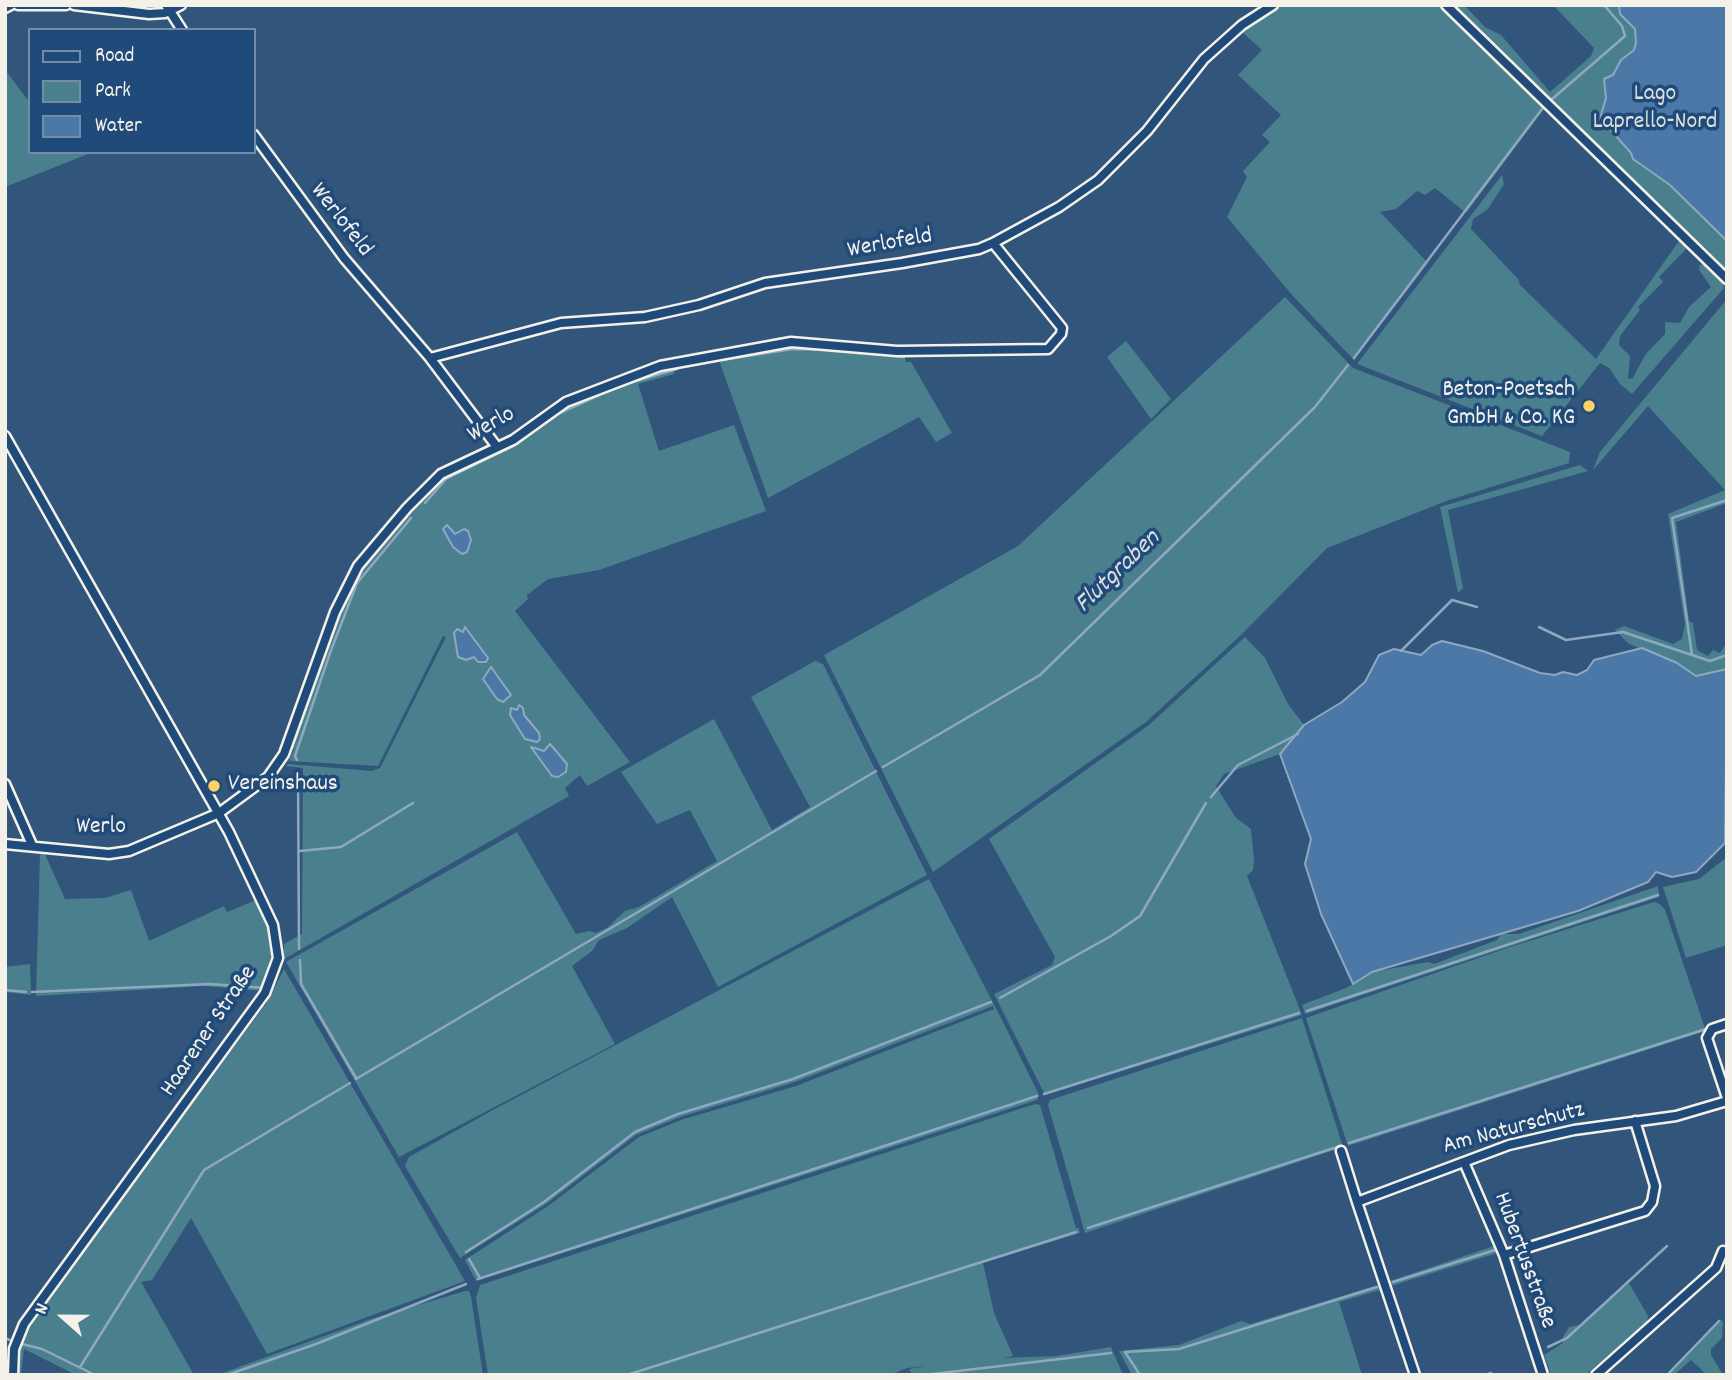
<!DOCTYPE html>
<meta charset="utf-8">
<style>
body{margin:0}
#map{position:relative;width:1732px;height:1380px;overflow:hidden;background:#31557b;font-family:Dekko,sans-serif}
canvas{display:block}
.frame{position:absolute;inset:0;border:7px solid #f4f1e8;pointer-events:none}
.legend{position:absolute;left:28px;top:28px;width:228px;height:126px;box-sizing:border-box;background:#1f4a7a;border:2px solid #748da6;margin:0;padding:9px 12px;list-style:none;font-size:21px;color:#f4f1e8}
.legend li{display:flex;align-items:center;gap:14px;height:35px}
.legend b{width:35px;border:2px solid #748da6}
.north{position:absolute;left:28px;top:1282px;width:70px;height:70px;-webkit-text-stroke:5px #1f4a7a;paint-order:stroke;rotate:291deg;font-size:19px;font-weight:700;line-height:28px;text-align:center;color:#f4f1e8}
.north::after{content:'';display:block;margin:auto;width:24px;height:32px;background:#f4f1e8;clip-path:polygon(50% 0,100% 100%,50% 72%,0 100%)}
</style>
<div id="map">
<canvas width="1732" height="1380"></canvas>
<div class="frame"></div>
<ul class="legend">
<li><b style="height:9px;background:#1f4a7a"></b>Road</li>
<li><b style="height:19px;background:#4a808e"></b>Park</li>
<li><b style="height:19px;background:#4b78a6"></b>Water</li>
</ul>
<div class="north">N</div>
</div>
<script>
const ctx = document.querySelector('canvas').getContext('2d');
ctx.lineJoin = 'round';
function paint(path, color) { ctx.fillStyle = color; ctx.fill(path, 'evenodd'); }
const shape = rows => new Path2D(rows.map(r => 'M' + r).join(''));
function stroke(path, color, width, dash) { ctx.strokeStyle = color; ctx.lineWidth = width; ctx.lineCap = dash ? 'butt' : 'round'; ctx.setLineDash(dash || []); ctx.stroke(path); }
function label(font, color, halo, rows, align = 'center') {
  ctx.font = font + ' Dekko,sans-serif'; ctx.lineWidth = 7; ctx.setLineDash([]); ctx.textBaseline = 'middle'; ctx.strokeStyle = halo; ctx.fillStyle = color; for (const [text, x, y, turn = 0] of rows) {
    ctx.save(); ctx.translate(x, y); ctx.rotate((+turn || 0) * Math.PI / 180); ctx.textAlign = isNaN(turn) ? turn : align; if (halo) ctx.strokeText(text, 0, 0); ctx.fillText(text, 0, 0); ctx.restore();
  }
}
const green = shape([
 [1279,5,1442,5,1544,109,1466,213,1435,188,1425,195,1417,191,1396,209,1380,212,1428,263,1354,360,1292,295,1227,217,1247,177,1243,171,1270,142,1262,135,1281,115,1238,75,1262,50,1241,31],
 [1452,5,1464,5,1485,27,1501,35,1550,92,1591,56,1594,48,1553,5,1727,5,1727,282,1718,274,1724,288,1632,394,1620,384,1609,368,1600,363,1542,436,1357,364,1502,175,1504,184,1488,209,1473,219,1471,229,1518,279,1520,285,1596,359,1681,238],
 [1689,246,1707,263,1700,265,1699,270,1711,287,1689,307,1680,323,1665,322,1665,334,1645,355,1633,378,1628,379,1630,356,1619,345,1620,336,1640,310,1638,307,1663,282,1659,277],
 [6,71,27,99,30,98,30,152,93,152,5,187],
 [1285,297,1353,368,1570,452,1569,463,1449,500,1327,548,1241,635,1146,722,933,872,824,655,1018,546],
 [1727,299,1727,503,1676,522,1689,621,1693,623,1697,650,1708,656,1713,650,1720,653,1727,642,1727,669,1696,676,1677,663,1629,644,1615,630,1624,626,1673,644,1682,639,1685,625,1668,514,1725,490,1648,406,1593,470,1600,452],
 [1126,341,1171,399,1151,419,1107,357],
 [796,346,904,355,906,362,911,362,952,433,936,442,919,417,768,498,720,363,722,357,771,348],
 [673,366,674,374,638,384,659,451,734,425,766,511,599,570,548,579,527,595,528,599,515,611,630,762,587,786,580,775,565,788,569,796,284,959,284,944,302,934,303,768,286,766,288,764,372,771,380,768,446,637,443,636,378,766,289,761,294,749,290,748,345,594,365,561,443,476,555,412,581,401,580,398],
 [1580,465,1588,471,1448,510,1463,588,1458,593,1440,507],
 [1245,637,1265,658,1288,704,1304,725,1280,754,1224,774,1216,786,1236,818,1251,829,1254,860,1253,870,1247,876,1302,1015,1045,1095,994,994,1052,965,1055,957,989,839,1149,725],
 [815,661,823,664,927,875,718,987,672,897,627,928,599,940,592,951,572,966,615,1044,399,1157,286,962,517,832,576,934,589,931,596,933,607,928,625,911,639,907,717,861,690,810,657,824,621,772,714,719,772,830,810,807,751,697],
 [44,852,65,899,105,898,131,890,149,941,224,906,227,912,259,899,269,924,274,948,274,961,263,991,204,986,36,996,40,855],
 [1727,857,1727,945,1686,958,1663,887,1699,879],
 [929,879,1003,1022,1039,1095,1037,1100,476,1281,465,1260,548,1206,639,1137,681,1120,796,1086,994,1009,993,1006,795,1082,680,1117,636,1135,546,1204,460,1258,405,1166,409,1157,491,1111],
 [1658,886,1659,897,1305,1014,1302,1005,1346,988,1372,972,1428,962,1434,964,1497,940,1501,934,1519,934],
 [1654,902,1660,904,1665,910,1706,1031,1348,1146,1306,1018,1507,948],
 [30,964,31,995,5,992,5,967],
 [284,969,465,1281,267,1354,191,1218,152,1280,141,1282,194,1375,76,1375,24,1349,21,1375,16,1375,18,1347,30,1321,266,1004],
 [1302,1018,1343,1147,1085,1233,1048,1105,1050,1100],
 [1035,1104,1040,1105,1076,1228,1079,1228,1080,1233,983,1263,994,1313,1013,1356,1003,1358,1057,1356,1111,1347,1123,1375,913,1375,909,1369,926,1366,907,1368,890,1375,488,1375,476,1298,480,1285],
 [1494,1246,1497,1253,1391,1286,1390,1281],
 [1629,1283,1648,1316,1647,1323,1585,1375,1551,1375,1544,1355,1563,1343,1563,1337,1569,1327,1579,1325],
 [1378,1285,1380,1290,1339,1302,1362,1375,1132,1375,1119,1351,1179,1345,1241,1321,1250,1324],
 [465,1291,469,1291,471,1297,483,1375,217,1375,371,1319],
 [1720,1319,1723,1322,1722,1338,1711,1349,1711,1355,1723,1375,1707,1375,1691,1360,1674,1375,1666,1375]
]);
const water = shape([
 [1619,5,1727,5,1727,241,1670,185,1633,159,1631,153,1600,118,1606,98,1604,79,1613,75,1621,60,1634,50,1636,43,1635,29,1620,14,1619,5],
 [447,525,455,534,464,529,468,531,471,540,467,552,462,554,453,547,443,529,447,525],
 [465,627,488,658,486,662,478,662,474,657,466,660,458,657,454,633,457,629,463,632,465,627],
 [1442,641,1483,651,1540,673,1555,675,1563,672,1577,675,1587,670,1594,660,1642,648,1677,663,1696,676,1727,669,1725,843,1696,872,1672,877,1656,872,1648,882,1578,911,1372,972,1353,984,1321,914,1305,864,1311,839,1280,754,1304,725,1342,702,1365,682,1379,655,1394,649,1421,655,1432,645,1442,641],
 [491,667,511,695,503,702,497,699,483,679,491,667],
 [519,705,523,708,524,715,539,733,540,739,537,742,525,739,510,715,511,708,517,710,519,705],
 [550,744,567,764,566,772,558,777,552,776,531,747,544,751,550,744]
]);
const stream = shape([
 [1551,100,1625,36,1622,26,1604,5],
 [869,352,904,357],
 [1354,358,1542,109],
 [721,360,793,349,842,350],
 [701,363,712,361],
 [425,503,446,479,517,444,558,414,619,386,677,369],
 [1539,627,1566,640,1623,632,1710,661,1727,655],
 [1401,651,1452,600,1477,607],
 [1692,655,1672,518,1727,500],
 [297,760,295,756,330,653,357,583,411,518],
 [883,767,1040,675,1315,407,1348,365],
 [298,773,299,949],
 [1211,797,1238,765,1298,734],
 [300,851,341,847,413,803],
 [300,960,301,984,356,1078],
 [5,990,26,992],
 [32,992,210,984,266,988],
 [1000,998,1111,936,1140,916,1206,803],
 [1307,1011,1658,895],
 [356,1079,876,771],
 [1044,1094,1299,1013],
 [1349,1143,1706,1029],
 [1088,1228,1337,1147],
 [466,1252,544,1202,635,1132,678,1114,793,1079,991,1002],
 [469,1259,480,1278],
 [478,1279,1037,1096],
 [1393,1282,1495,1250],
 [5,1338,12,1341],
 [22,1344,42,1349,95,1375],
 [1548,1347,1567,1338,1667,1246],
 [80,1367,204,1170,350,1083],
 [227,1375,316,1344,466,1284],
 [627,1375,1076,1232],
 [924,1375,1111,1353],
 [1140,1375,1125,1352,1179,1349,1377,1287],
 [1485,1375,1491,1373],
 [1667,1375,1719,1321]
]);
const minor = shape([
 [18,5,66,5],
 [74,5,149,14,165,13,181,5],
 [166,5,182,30],
 [1446,5,1727,279],
 [5,8,11,5],
 [254,135,344,258,430,358,561,323,645,317,699,305,765,283,902,263,979,249,993,243,1059,207,1098,180,1147,131,1204,59,1242,25,1273,5],
 [430,358,497,447],
 [5,436,229,832,273,925,278,958,265,993,24,1324,14,1349,13,1375],
 [5,784,32,845],
 [5,844,109,854,129,851,219,813,268,777,284,754,335,612,358,566,407,508,441,474,513,440,566,402,660,366,791,342,897,351,1048,349,1061,334,1062,328,993,243],
 [1727,1024,1712,1029,1707,1038,1727,1098],
 [1341,1151,1357,1202],
 [1464,1162,1504,1255,1543,1375],
 [1504,1255,1645,1211,1652,1202,1655,1186,1635,1121],
 [1415,1375,1357,1202,1509,1145,1574,1130,1676,1116,1727,1101],
 [1596,1375,1716,1268,1723,1251]
]);
const markers = [
 [1589,406,7,"#ffd166"],
 [214,786,7,"#ffd166"]
];
const parkNames = [
 ["Lago",1655,96],
 ["Laprello-Nord",1655,124]
];
const streetNames = [
 ["Werlofeld",340,221,52],
 ["Werlofeld",890,245,-10],
 ["Werlo",492,426,-29],
 ["Werlo",101,829],
 ["Haarener Straße",210,1032,-56],
 ["Am Naturschutz",1514,1130,-15],
 ["Hubertusstraße",1523,1261,70]
];
const poiNames = [
 ["Beton-Poetsch",1575,392],
 ["GmbH & Co. KG",1575,420],
 ["Vereinshaus",228,786,"left"]
];
const waterNames = [
 ["Flutgraben",1119,573,-44]
];
paint(green, '#4a808e');
paint(water, '#4b78a6');
stroke(water, '#8fa8c0', 2);
stroke(stream, '#8fa8c0', 2.5);
stroke(minor, '#f4f1e8', 13);
stroke(minor, '#1f4a7a', 8);
for (const [x, y, r, color] of markers) { const dot = new Path2D(); dot.arc(x, y, r, 0, 2 * Math.PI); ctx.fillStyle = color; ctx.fill(dot); stroke(dot, '#1f4a7a', 2.5); }
label('24px', '#dae0da', '#1f4a7a', parkNames);
label('24px', '#f4f1e8', '#1f4a7a', streetNames);
label('24px', '#f4f1e8', '#1f4a7a', poiNames, 'right');
label('italic 26px', '#dbdfde', '#1f4a7a', waterNames);
</script>
